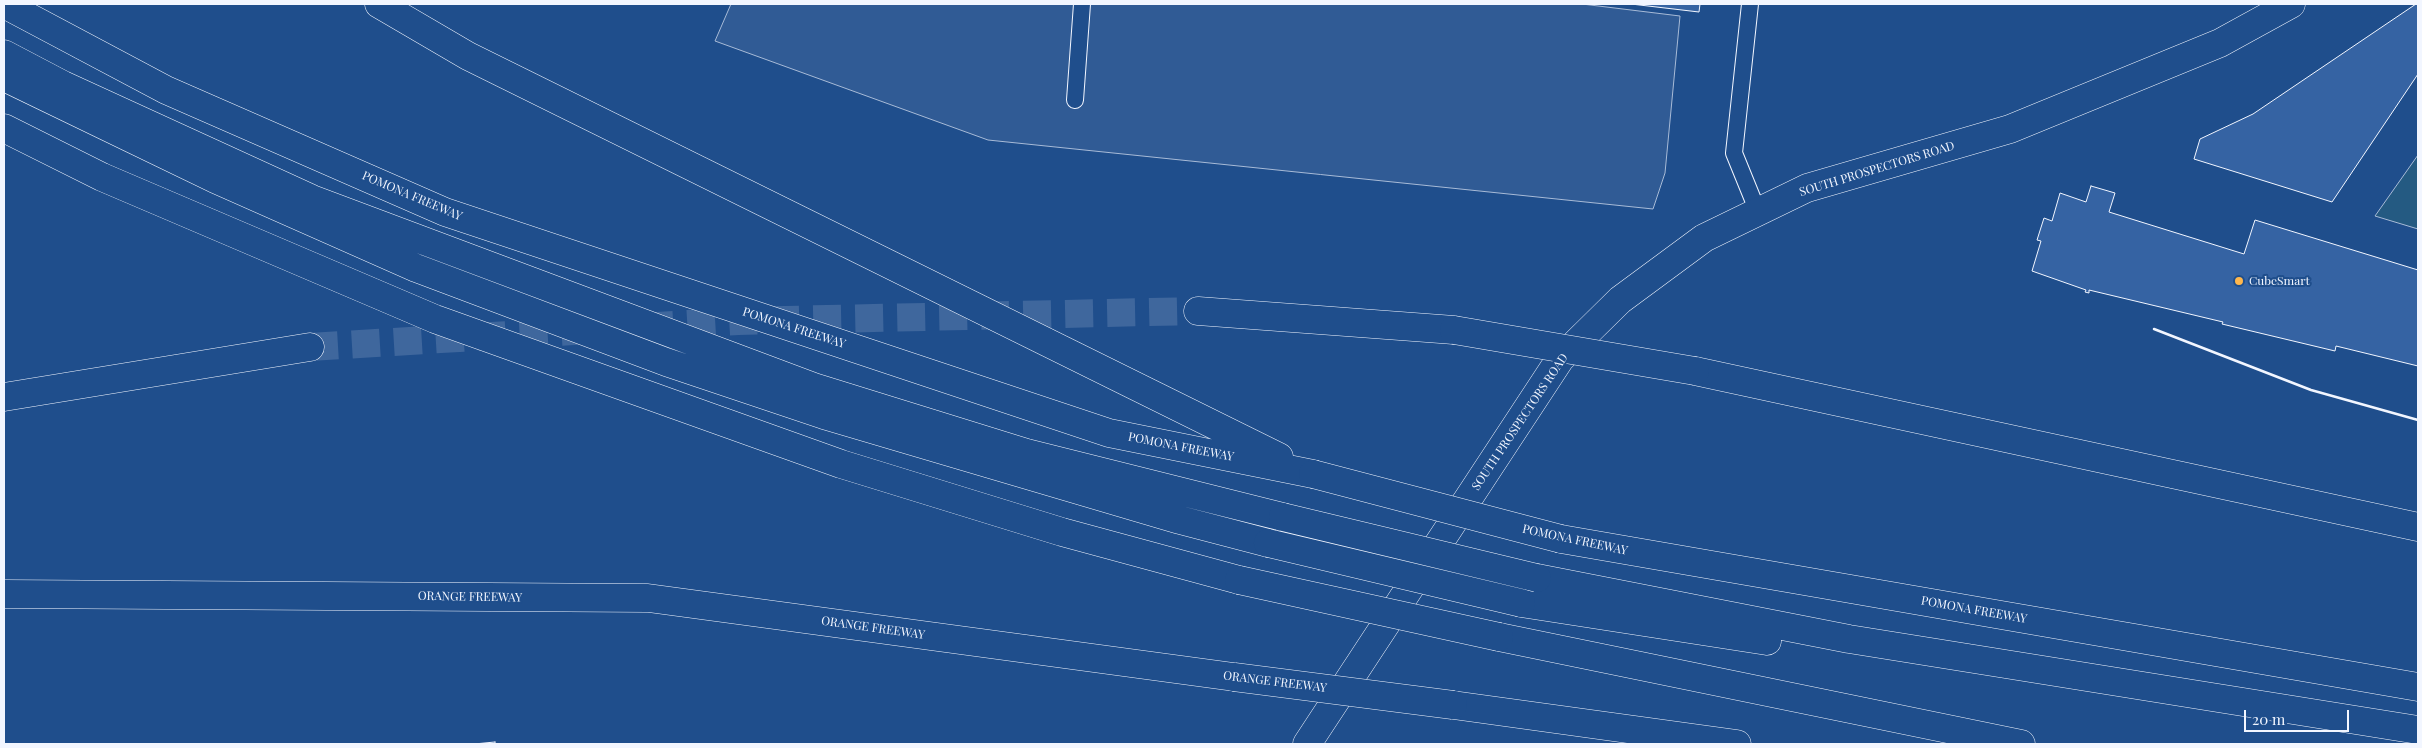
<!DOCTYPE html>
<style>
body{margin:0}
#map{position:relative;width:2422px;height:748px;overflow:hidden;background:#1f4e8c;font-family:"Playfair Display",serif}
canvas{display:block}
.frame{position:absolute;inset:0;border:5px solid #f2f6ff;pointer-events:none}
.scale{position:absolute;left:2244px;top:710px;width:105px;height:22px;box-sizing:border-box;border:2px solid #f2f6ff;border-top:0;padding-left:6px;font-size:15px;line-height:18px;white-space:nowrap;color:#f2f6ff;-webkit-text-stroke:4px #1f4e8c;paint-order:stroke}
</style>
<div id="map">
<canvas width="2422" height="748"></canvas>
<div class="frame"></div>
<div class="scale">20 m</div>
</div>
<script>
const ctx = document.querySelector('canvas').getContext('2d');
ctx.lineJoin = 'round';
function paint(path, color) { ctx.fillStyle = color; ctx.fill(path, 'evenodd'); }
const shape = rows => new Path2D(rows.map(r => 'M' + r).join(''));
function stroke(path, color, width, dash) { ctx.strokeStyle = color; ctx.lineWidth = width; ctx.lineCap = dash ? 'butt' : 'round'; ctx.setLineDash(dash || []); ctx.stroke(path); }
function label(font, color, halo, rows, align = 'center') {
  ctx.font = font + ' "Playfair Display",serif'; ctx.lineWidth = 4; ctx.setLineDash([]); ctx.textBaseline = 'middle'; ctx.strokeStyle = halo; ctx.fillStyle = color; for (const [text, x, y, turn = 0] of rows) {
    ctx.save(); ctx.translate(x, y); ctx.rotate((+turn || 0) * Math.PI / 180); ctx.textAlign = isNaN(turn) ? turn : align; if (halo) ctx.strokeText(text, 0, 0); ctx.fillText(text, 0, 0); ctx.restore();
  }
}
const green = shape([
 [2418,155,2418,229,2375,216,2418,155]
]);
const parking = shape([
 [731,4,1582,4,1680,16,1665,173,1653,209,988,140,715,41,731,4]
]);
const building = shape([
 [1631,4,1700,4,1699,12,1631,4],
 [2416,4,2418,4,2418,74,2332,202,2194,159,2200,139,2253,114,2416,4],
 [2091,186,2115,193,2109,212,2244,254,2255,220,2418,270,2418,366,2336,346,2335,351,2222,324,2223,322,2089,290,2089,293,2085,292,2086,290,2032,271,2041,241,2037,240,2044,218,2052,221,2060,193,2086,202,2091,186],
 [495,742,495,744,474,744,495,742]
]);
const highwayTunnel = shape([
 [310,347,738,321,1198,311]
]);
const lane = shape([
 [1750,4,1734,153,1758,212],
 [1075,100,1082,4]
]);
const street = shape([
 [1307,744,1560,359,1620,300,1704,238,1807,188,2010,129,2220,43,2291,4]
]);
const highway = shape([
 [4,4,166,90,445,212,1109,433,1313,474],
 [379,4,468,56,1279,457],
 [4,54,63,85,312,199,814,387,1027,453,1283,517],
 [4,77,215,179,416,268,666,362,824,415,1180,520,1268,543],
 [4,128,102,177,435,319,841,464,1062,532,1239,580],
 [1198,311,1454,330],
 [1695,371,2418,527],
 [4,397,310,347],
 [1561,539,2418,687],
 [1537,578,1849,639,2418,730],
 [4,594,648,598,1234,677],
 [1521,603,1767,641],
 [1499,637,2021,744],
 [1453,705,1737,744]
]);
const highwayBridge = shape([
 [1454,330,1695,371],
 [1313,474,1561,539],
 [1283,517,1537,578],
 [1268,543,1521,603],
 [1239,580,1499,637],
 [1234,677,1453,705]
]);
const wall = shape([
 [2154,329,2311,390,2418,420]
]);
const markers = [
 [2239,281,5,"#ffb74d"]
];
const streetNames = [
 ["SOUTH PROSPECTORS ROAD",1877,169,-17],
 ["POMONA FREEWAY",412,196,23],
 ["POMONA FREEWAY",794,328,18],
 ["SOUTH PROSPECTORS ROAD",1520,422,-56],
 ["POMONA FREEWAY",1181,447,11],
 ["POMONA FREEWAY",1575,540,12],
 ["ORANGE FREEWAY",470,597,1],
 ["POMONA FREEWAY",1974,610,10],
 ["ORANGE FREEWAY",873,628,8],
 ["ORANGE FREEWAY",1275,682,7]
];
const poiNames = [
 ["CubeSmart",2249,281]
];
paint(green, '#245a82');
stroke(green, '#a8bbd7', 1);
paint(parking, '#305b95');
stroke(parking, '#a8bbd7', 1);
paint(building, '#3563a3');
stroke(building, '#f2f6ff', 1);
stroke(highwayTunnel, '#3f679d', 28, [28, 14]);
stroke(lane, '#f2f6ff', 18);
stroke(street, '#f2f6ff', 29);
stroke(highway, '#f2f6ff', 29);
stroke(lane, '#1f4e8c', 16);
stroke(street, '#1f4e8c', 28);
stroke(highway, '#1f4e8c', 28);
stroke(highwayBridge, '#f2f6ff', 29, []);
stroke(highwayBridge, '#1f4e8c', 28);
stroke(wall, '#f2f6ff', 2.5);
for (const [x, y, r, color] of markers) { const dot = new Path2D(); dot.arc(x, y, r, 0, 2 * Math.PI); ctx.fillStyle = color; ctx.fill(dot); stroke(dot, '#1f4e8c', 2); }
label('12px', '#f2f6ff', '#1f4e8c', streetNames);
label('12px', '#f2f6ff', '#1f4e8c', poiNames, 'left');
</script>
